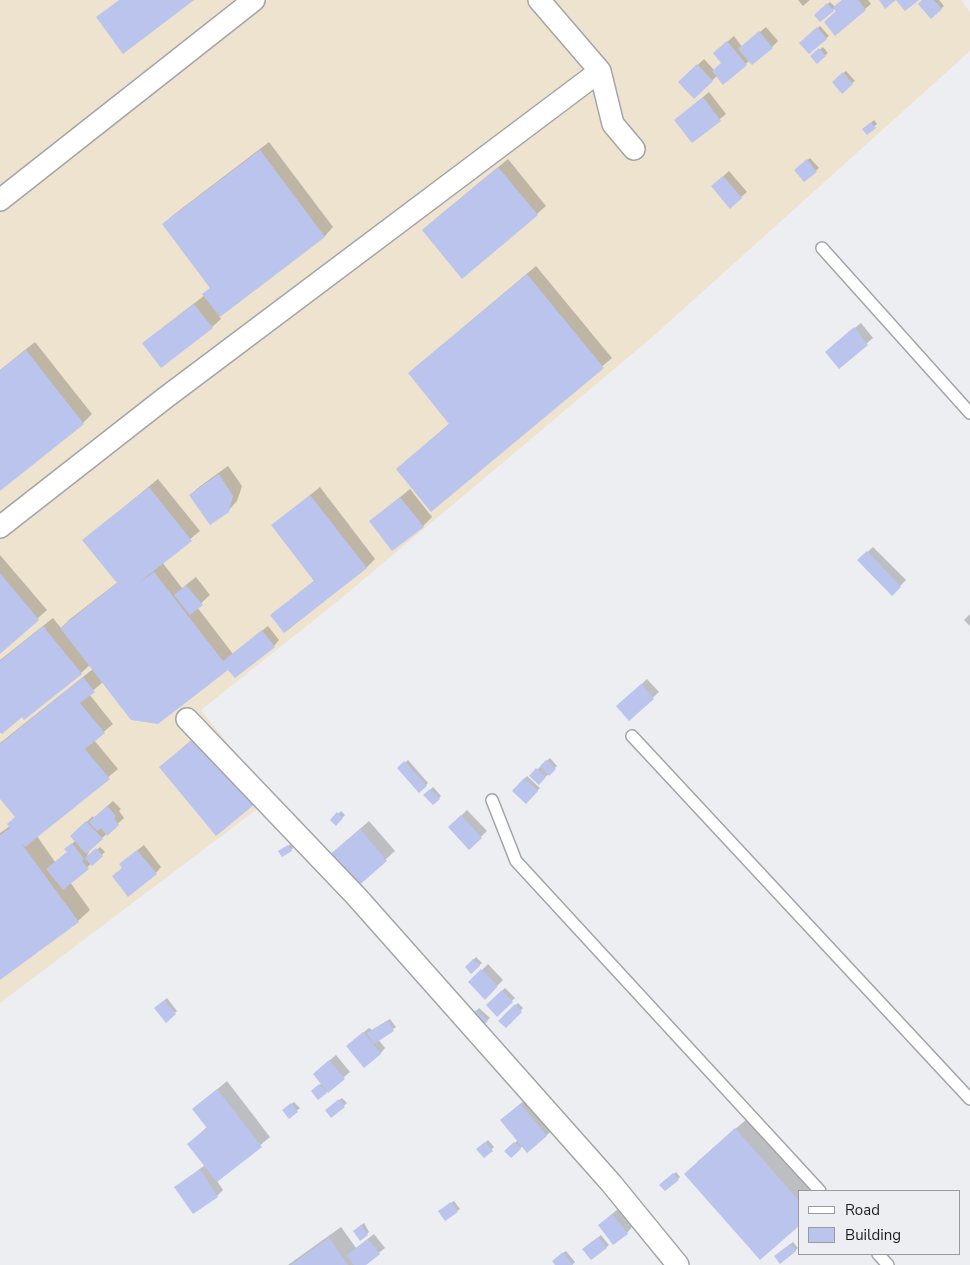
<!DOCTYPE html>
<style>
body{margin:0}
#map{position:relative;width:970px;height:1265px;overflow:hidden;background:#edeef2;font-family:"Nunito Sans",sans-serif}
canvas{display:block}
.legend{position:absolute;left:798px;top:1190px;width:162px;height:65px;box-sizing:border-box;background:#edeef2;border:1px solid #9a9a9e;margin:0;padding:6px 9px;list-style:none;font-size:15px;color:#1d1d1f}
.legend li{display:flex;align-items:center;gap:10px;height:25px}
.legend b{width:25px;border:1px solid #9a9a9e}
</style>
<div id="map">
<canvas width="970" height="1265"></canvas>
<ul class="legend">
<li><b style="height:6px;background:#fff"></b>Road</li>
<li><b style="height:14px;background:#bbc4ed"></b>Building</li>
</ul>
</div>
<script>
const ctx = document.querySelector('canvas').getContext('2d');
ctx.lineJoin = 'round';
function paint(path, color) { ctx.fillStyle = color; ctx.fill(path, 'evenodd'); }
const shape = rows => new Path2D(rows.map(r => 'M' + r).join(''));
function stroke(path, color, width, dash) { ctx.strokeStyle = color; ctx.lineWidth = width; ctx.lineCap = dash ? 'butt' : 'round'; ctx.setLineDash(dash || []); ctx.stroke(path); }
const industrial = shape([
 [0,0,961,0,970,12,970,51,650,339,338,601,201,710,272,798,0,1003]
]);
const shadow = shape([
 [798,0,810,0,803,6],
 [842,0,868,0,871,4,835,34,837,11,835,8,820,21,818,12,830,2,835,7],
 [924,0,939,0,944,6,931,17],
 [820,26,829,36,809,52,801,43],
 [766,27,778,41,772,47,749,61,723,83,717,76,694,97,680,82,704,59,714,70,722,63,720,48,734,36,742,47],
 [823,47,828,53,817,62,812,56],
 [846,71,855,81,852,83,836,79],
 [709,92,726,114,693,141,676,120],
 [874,120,877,124,867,133,864,129],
 [269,142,333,227,325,236,219,316,221,319,212,327,144,343,153,335,205,295,204,294,211,287,164,224,172,216],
 [810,158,819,168,805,180,796,170],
 [508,159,546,206,537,214,433,221],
 [729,171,747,192,741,197,718,181],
 [536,266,612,358,431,510,397,469,450,423,409,373],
 [861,323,873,338,839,367,832,346],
 [35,342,92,414,83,423,0,489,0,370],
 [228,466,242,486,237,501,228,511,190,495,199,487],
 [158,479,200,531,162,562,182,588,196,577,210,595,197,607,233,654,268,626,279,640,274,646,229,667,103,682,89,694,113,724,94,740,118,769,37,836,55,862,68,852,72,844,75,841,77,831,93,816,94,818,113,801,121,809,119,811,124,818,88,851,89,852,87,855,89,857,100,847,105,852,70,882,90,910,78,921,0,979,0,833,10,826,16,817,0,797,0,743,93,669,90,665,81,673,0,733,0,660,53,618,61,628,70,619,118,582,84,540],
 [320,487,375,559,367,567,285,632,272,615,315,580,273,525],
 [410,489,432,517,423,526,371,521],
 [873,547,906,580,892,594,859,560],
 [0,555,47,610,0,652],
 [970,614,970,626,964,620],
 [647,679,659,692,630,719,624,701],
 [201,732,262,794,160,767],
 [550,758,557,766,539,783,531,775],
 [408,760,428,783,420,791,399,768],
 [527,776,540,788,526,803,513,790],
 [433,787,441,796,433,804,425,795],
 [467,810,487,831,469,848,450,827],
 [341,811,345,815,336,824,332,820],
 [369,821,395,851,356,886,339,847],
 [291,844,293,848,291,850,282,849],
 [144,845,161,867,156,873,123,868,126,859],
 [476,957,482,963,471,973,466,967],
 [488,964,503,980,485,998,470,982],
 [505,988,515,998,497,1015,487,1005],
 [167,998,177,1011,166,1021,156,1008],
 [518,1003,523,1008,506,1027,500,1021],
 [479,1008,490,1018,480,1027,470,1018],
 [390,1019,396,1027,378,1039,385,1048,380,1054,354,1040,369,1028,372,1030],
 [336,1055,350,1072,318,1099,312,1091,322,1083,320,1068],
 [227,1081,270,1137,217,1181,223,1190,217,1196,176,1187,205,1165,188,1144,207,1127,194,1109],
 [342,1098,347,1103,332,1116,329,1108],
 [526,1099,552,1130,546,1136,523,1146,511,1156,506,1151,518,1140,507,1115],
 [294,1102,300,1108,289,1117,286,1108],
 [748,1118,812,1191,799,1191,799,1224,697,1162],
 [488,1140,494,1147,484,1157,478,1150],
 [676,1172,680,1177,678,1179,664,1182],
 [454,1201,460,1209,457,1211,442,1209],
 [618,1209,632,1227,627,1233,605,1220],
 [364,1223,369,1232,367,1234,357,1228],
 [341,1227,356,1248,374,1234,385,1248,364,1265,288,1265],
 [601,1235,609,1245,592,1259,587,1247],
 [793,1242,798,1248,795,1251,778,1254],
 [566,1251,575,1262,572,1265,557,1265,556,1258]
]);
const building = shape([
 [119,0,194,0,123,54,96,17],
 [842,0,858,0,866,10,835,36,824,22,836,11,832,8],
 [879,0,919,0,905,11,896,0,885,9],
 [922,0,934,0,942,9,931,19,918,4],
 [827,3,834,11,820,22,814,15],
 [817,27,827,39,809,54,799,43],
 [759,31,773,48,752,65,738,49],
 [727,41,747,65,723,85,712,71,721,63,713,53],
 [819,48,826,56,817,64,810,56],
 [697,64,713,81,694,99,678,82],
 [843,72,853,84,842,94,832,82],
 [703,97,721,121,692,143,674,120],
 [871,122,876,128,867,135,862,129],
 [260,150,325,237,220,317,202,294,210,288,162,224],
 [807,159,817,172,804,182,794,170],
 [498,167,538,215,462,279,422,230],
 [723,176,742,198,730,209,711,186],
 [527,274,604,368,431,512,396,469,449,424,408,373],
 [194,304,213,328,161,368,142,343],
 [854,327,868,345,839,369,825,352],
 [26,350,84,424,0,491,0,370],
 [219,474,233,496,229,512,210,525,189,495],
 [149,487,192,541,137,584,154,572,223,661,262,630,275,647,235,678,228,670,158,724,131,720,60,628,117,583,82,540],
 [310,495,367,568,284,633,270,615,314,581,271,525],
 [400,497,424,527,392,551,369,521],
 [867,551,901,587,892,596,857,560],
 [0,573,39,620,0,654],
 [186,585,203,605,190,615,174,595],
 [43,626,82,674,24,720,22,717,2,734,0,732,0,661],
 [83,677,95,692,80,703,105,733,85,749,110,779,25,847,21,843,79,922,0,980,0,835,10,828,7,824,15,817,0,799,0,744],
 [641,684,654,699,629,721,616,706],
 [195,739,255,804,216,836,159,767,191,741],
 [546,760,556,769,549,776,540,766],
 [404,761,427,786,419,793,397,768],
 [536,768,546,777,539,785,529,776],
 [524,778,538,791,526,804,512,791],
 [430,789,440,799,433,805,423,795],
 [107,806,116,816,114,818,119,825,107,836,101,828,97,831,89,822],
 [337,812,343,818,336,826,330,820],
 [461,815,482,838,469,850,448,827],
 [86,821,103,839,86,854,70,836],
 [360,829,387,861,356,888,328,856],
 [72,843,84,859,82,861,89,869,63,890,46,869,67,852,64,849],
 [288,845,292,851,282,857,278,851],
 [96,848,103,856,92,866,85,858],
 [137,850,157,874,128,897,112,876,122,868,119,864],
 [473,959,480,966,471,974,465,967],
 [481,969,498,986,485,1000,468,982],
 [502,990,513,1002,497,1017,486,1005],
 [164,1000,176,1014,166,1023,154,1008],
 [515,1004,522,1012,506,1028,498,1021],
 [476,1010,488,1021,480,1029,469,1018],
 [388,1020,394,1031,374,1044,367,1033],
 [363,1032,381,1054,364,1068,346,1046],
 [329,1060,345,1079,328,1093,313,1074],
 [319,1084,327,1093,318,1100,311,1091],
 [217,1089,262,1147,217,1182,187,1144,207,1128,192,1109],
 [339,1099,345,1107,331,1118,325,1110],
 [291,1103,298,1112,289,1119,282,1110],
 [520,1104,547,1136,527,1153,500,1120],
 [735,1128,799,1201,799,1226,760,1260,684,1174],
 [485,1142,493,1151,484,1158,476,1149],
 [514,1142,521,1149,511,1158,504,1151],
 [200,1169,218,1197,193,1214,174,1187],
 [673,1173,679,1180,665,1191,659,1185],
 [451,1202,458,1212,445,1221,438,1211],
 [612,1214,628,1234,613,1245,598,1225],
 [361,1225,368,1235,360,1241,353,1231],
 [598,1237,607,1248,591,1260,582,1249],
 [329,1238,348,1265,291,1265],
 [368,1239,380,1254,366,1265,354,1265,347,1255],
 [790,1244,796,1251,780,1264,774,1256],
 [563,1252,573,1265,555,1265,552,1261]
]);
const service = shape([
 [822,248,970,413],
 [632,736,970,1099],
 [492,800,516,861,820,1191],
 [878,1254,888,1265]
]);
const minor = shape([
 [539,0,600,71,613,124,634,149],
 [0,200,254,0],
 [0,527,165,398,600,71],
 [187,719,356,896,611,1183,678,1265]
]);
paint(industrial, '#eee3cf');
paint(shadow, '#0003');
paint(building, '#bbc4ed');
stroke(service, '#a3a4a7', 14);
stroke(minor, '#a3a4a7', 24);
stroke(service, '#fff', 11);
stroke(minor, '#fff', 21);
</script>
